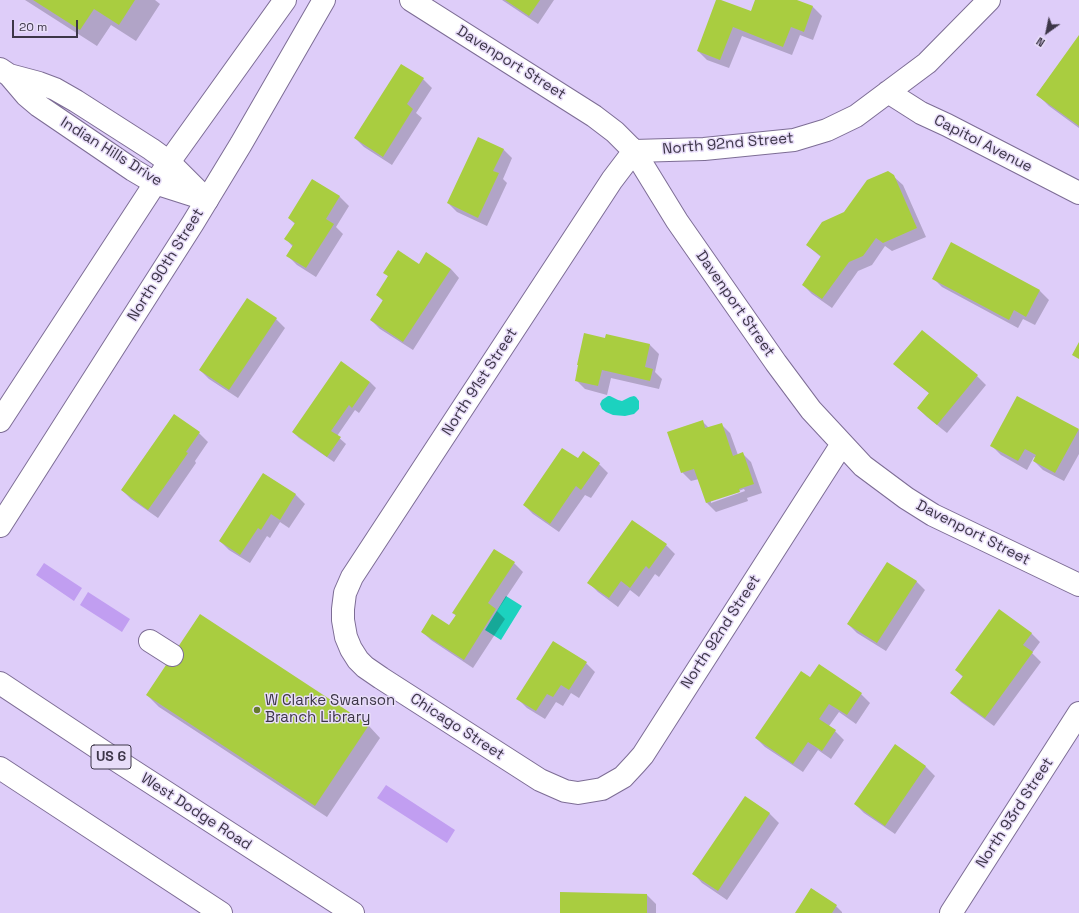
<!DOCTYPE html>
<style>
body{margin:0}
#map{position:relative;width:1079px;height:913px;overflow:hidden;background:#decdf9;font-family:"Space Grotesk",sans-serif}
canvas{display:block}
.north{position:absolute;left:1027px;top:12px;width:40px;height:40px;-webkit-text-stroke:3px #e8ddf9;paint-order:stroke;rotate:213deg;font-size:11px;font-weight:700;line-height:16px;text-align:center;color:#3d3648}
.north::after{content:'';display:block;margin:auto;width:14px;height:18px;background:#3d3648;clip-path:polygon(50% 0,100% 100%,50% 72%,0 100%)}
.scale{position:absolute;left:12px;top:20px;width:66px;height:18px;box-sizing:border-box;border:2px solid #3d3648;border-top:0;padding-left:5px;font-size:12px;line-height:14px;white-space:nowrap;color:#3d3648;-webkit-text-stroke:3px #e8ddf9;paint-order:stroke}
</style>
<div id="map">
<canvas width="1079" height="913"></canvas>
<div class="north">N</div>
<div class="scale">20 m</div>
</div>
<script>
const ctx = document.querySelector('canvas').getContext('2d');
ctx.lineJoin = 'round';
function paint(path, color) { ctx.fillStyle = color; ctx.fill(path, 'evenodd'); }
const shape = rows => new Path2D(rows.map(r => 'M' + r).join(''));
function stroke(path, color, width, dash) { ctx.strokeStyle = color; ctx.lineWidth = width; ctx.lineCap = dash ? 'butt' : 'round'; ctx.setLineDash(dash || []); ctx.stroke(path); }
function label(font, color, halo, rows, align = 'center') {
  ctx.font = font + ' "Space Grotesk",sans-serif'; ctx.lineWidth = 3; ctx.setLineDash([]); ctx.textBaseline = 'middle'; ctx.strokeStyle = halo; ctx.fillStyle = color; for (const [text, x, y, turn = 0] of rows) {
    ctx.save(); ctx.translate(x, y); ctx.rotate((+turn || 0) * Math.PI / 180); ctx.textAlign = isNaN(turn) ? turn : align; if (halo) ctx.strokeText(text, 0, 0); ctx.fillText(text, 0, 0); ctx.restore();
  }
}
const green = shape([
 [44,563,82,588,74,601,36,575],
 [88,592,130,619,122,632,80,605],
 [386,785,455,830,447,843,377,798]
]);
const water = shape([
 [608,396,610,396,618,400,622,401,630,397,634,396,636,397,639,401,639,409,634,414,625,416,613,415,606,412,602,409,600,404,602,400],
 [506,596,522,606,501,640,485,630]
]);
const shadow = shape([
 [25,0,155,0,160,4,136,41,111,25,97,46],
 [502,0,554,0,538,24],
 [717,0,751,12,756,0,794,0,813,7,822,16,813,40,800,35,792,55,742,36,729,68,707,60,698,51],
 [1079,37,1079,128,1049,106,1037,94],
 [423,79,432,88,416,113,422,118,392,165,364,147,355,138],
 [503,149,512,158,503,179,507,183,487,226,457,212,448,203],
 [893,176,903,185,926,237,892,251,885,246,872,265,858,271,832,308,812,294,803,285,822,258,807,245,845,213],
 [313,180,340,197,349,206,336,227,343,234,316,277,297,265,288,256,293,247,286,239,295,224,289,218],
 [419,265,451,269,459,278,413,350,380,329,371,320,383,301,377,295,389,277,385,273],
 [933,278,1040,291,1049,300,1035,325,1023,319,1018,328,942,287],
 [276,319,285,328,238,398,209,379,200,370],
 [922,331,977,376,986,385,947,433,927,417,918,408,930,394,904,373,895,364],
 [585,334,605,339,606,335,650,345,659,354,655,372,662,379,659,389,611,378,607,395,585,389,576,380,579,366,578,365],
 [370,382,376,388,359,413,355,410,337,436,346,444,334,462,299,438,293,432],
 [702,421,709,428,721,424,730,433,738,455,742,453,751,462,762,493,747,498,748,501,716,512,707,503,699,479,691,481,682,472],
 [744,489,745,491,711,503,711,501],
 [1078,430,1079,430,1079,454,1064,481,1043,470,1034,461,1036,458,1034,457,1027,470,1001,455,992,446],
 [199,433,208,442,195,461,196,463,158,518,131,499,122,490],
 [578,459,599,464,608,473,591,498,585,495,559,532,533,514,524,505],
 [264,474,296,495,305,504,289,528,280,522,270,538,267,536,250,563,229,550,220,541],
 [666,545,675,554,659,577,655,574,639,597,630,590,618,607,598,592,589,583],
 [514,563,523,572,497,611,505,619,473,668,431,640,422,632,449,626,456,616,453,612],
 [916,581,925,590,886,651,857,633,848,624],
 [200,615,369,726,380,738,327,817,159,707,147,695],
 [1031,633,1040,642,1032,653,1041,662,994,726,961,702,952,693,963,677,956,670],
 [586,663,595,672,579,698,571,693,563,706,556,702,545,719,527,708,518,699],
 [819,666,861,694,870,703,856,724,839,712,829,726,835,731,844,740,831,759,818,750,803,772,765,747,756,738,810,678],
 [895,746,926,767,935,776,895,834,864,813,855,804],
 [745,798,770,814,779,823,727,900,702,883,694,874],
 [812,889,836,906,842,912,842,913,796,913],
 [647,895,656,904,656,913,561,913]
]);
const building = shape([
 [33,0,135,0,119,25,94,9,80,30],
 [505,0,540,0,529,16],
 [716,0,721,0,751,11,755,0,797,0,813,6,804,32,791,27,783,47,733,27,720,60,697,51],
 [1079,35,1079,126,1036,95],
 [401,64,424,78,407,104,413,109,383,157,354,138],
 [478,137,504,149,493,171,499,173,478,218,447,203],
 [888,171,894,175,917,228,883,243,876,238,863,256,849,262,822,299,802,285,821,256,806,245,822,222,844,212,867,180],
 [312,179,340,196,326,219,334,224,306,268,286,256,293,245,284,239,295,223,288,218],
 [951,242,1040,290,1026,317,1014,310,1009,320,932,279],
 [398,250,419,264,426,252,451,269,403,342,370,320,383,300,376,295,388,276,383,273],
 [247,298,277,318,229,390,199,370],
 [922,330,978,375,937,425,917,408,929,393,893,364],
 [584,333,605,338,606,334,650,344,645,367,653,369,650,381,602,370,598,386,575,381,578,365,577,365],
 [1079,342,1079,359,1072,355],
 [341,361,370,382,352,408,349,405,331,431,341,437,327,457,292,432],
 [1017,396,1079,429,1055,473,1033,461,1036,455,1025,449,1018,461,990,446],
 [174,414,200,432,186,452,188,453,148,510,121,490],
 [703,420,705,428,722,423,733,456,743,452,754,484,739,489,740,492,706,503,694,469,681,473,667,432],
 [562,448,578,458,583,451,600,463,581,490,576,486,550,524,523,505],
 [263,473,296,494,280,520,271,514,261,530,258,528,240,555,219,541],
 [632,520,667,544,649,569,646,566,630,588,621,581,609,598,587,583],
 [494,549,515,562,488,603,496,609,464,660,421,632,432,614,449,625,456,615,452,613],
 [887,562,917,581,877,643,847,624],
 [999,609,1032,633,1023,645,1033,652,985,718,950,693,963,676,955,670],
 [200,614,369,725,315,806,146,695],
 [553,641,587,662,569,690,561,685,553,697,547,694,536,711,516,699],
 [819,664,862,693,847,715,829,704,819,719,836,730,822,751,808,742,793,764,755,738,801,671,810,677],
 [895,744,926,766,885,826,854,804],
 [745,796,770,813,718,891,692,874],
 [811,888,837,905,832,913,795,913],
 [560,892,647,894,647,913,560,913]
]);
const minor = shape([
 [411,0,594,116,615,132,634,151,677,221,776,363,811,410,863,466,906,498,933,515,1079,585],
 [0,69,9,75,39,83,55,89,76,101,151,149,169,162,207,200],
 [9,75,26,95,39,106,133,170,155,183,202,198],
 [888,92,921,113,947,125,1079,193],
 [842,444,643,755,636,763,623,777,602,789,578,793,565,791,540,780,381,678,365,667,358,660,351,649,346,637,343,620,343,609,345,593,352,577,612,180,634,151,704,149,794,140,827,130,856,116,927,63,989,0],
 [150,641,172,655],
 [951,913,1079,713]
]);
const major = shape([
 [0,421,169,162,285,0],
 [0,526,193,223,241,144,324,0]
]);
const highway = shape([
 [0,683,113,758,353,913],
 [0,768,221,913]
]);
const markers = [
 [257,710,4,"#657b2c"]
];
const shields = [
 [111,757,40]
];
const shieldNames = [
 ["US 6",111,757]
];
const streetNames = [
 ["Davenport Street",511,63,32],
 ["North 92nd Street",728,144,-5],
 ["Capitol Avenue",983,144,27],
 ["Indian Hills Drive",111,152,32],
 ["North 90th Street",166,265,-58],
 ["Davenport Street",735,304,55],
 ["North 91st Street",480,382,-57],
 ["Davenport Street",973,533,27],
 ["North 92nd Street",721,632,-57],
 ["Chicago Street",457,727,33],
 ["West Dodge Road",196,812,33],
 ["North 93rd Street",1015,813,-57]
];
const poiNames = [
 ["W Clarke Swanson",265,701],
 ["Branch Library",265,718]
];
paint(green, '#c19ef1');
paint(water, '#1cd2bf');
paint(shadow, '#0003');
paint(building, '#a9cd40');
stroke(minor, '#7d6d95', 24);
stroke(major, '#7d6d95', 24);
stroke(highway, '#7d6d95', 24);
stroke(minor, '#fff', 22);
stroke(major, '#fff', 22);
stroke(highway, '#fff', 22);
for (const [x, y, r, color] of markers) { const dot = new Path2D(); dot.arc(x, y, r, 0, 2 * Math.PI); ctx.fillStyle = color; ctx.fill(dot); stroke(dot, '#e8ddf9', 1.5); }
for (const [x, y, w] of shields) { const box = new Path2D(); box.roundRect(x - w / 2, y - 12, w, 24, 3); ctx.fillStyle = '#e8ddf9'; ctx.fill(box); stroke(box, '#3d3648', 1); }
label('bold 14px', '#3d3648', null, shieldNames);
label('15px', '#3d3648', '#e8ddf9', streetNames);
label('15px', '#3d3648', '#e8ddf9', poiNames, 'left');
</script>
